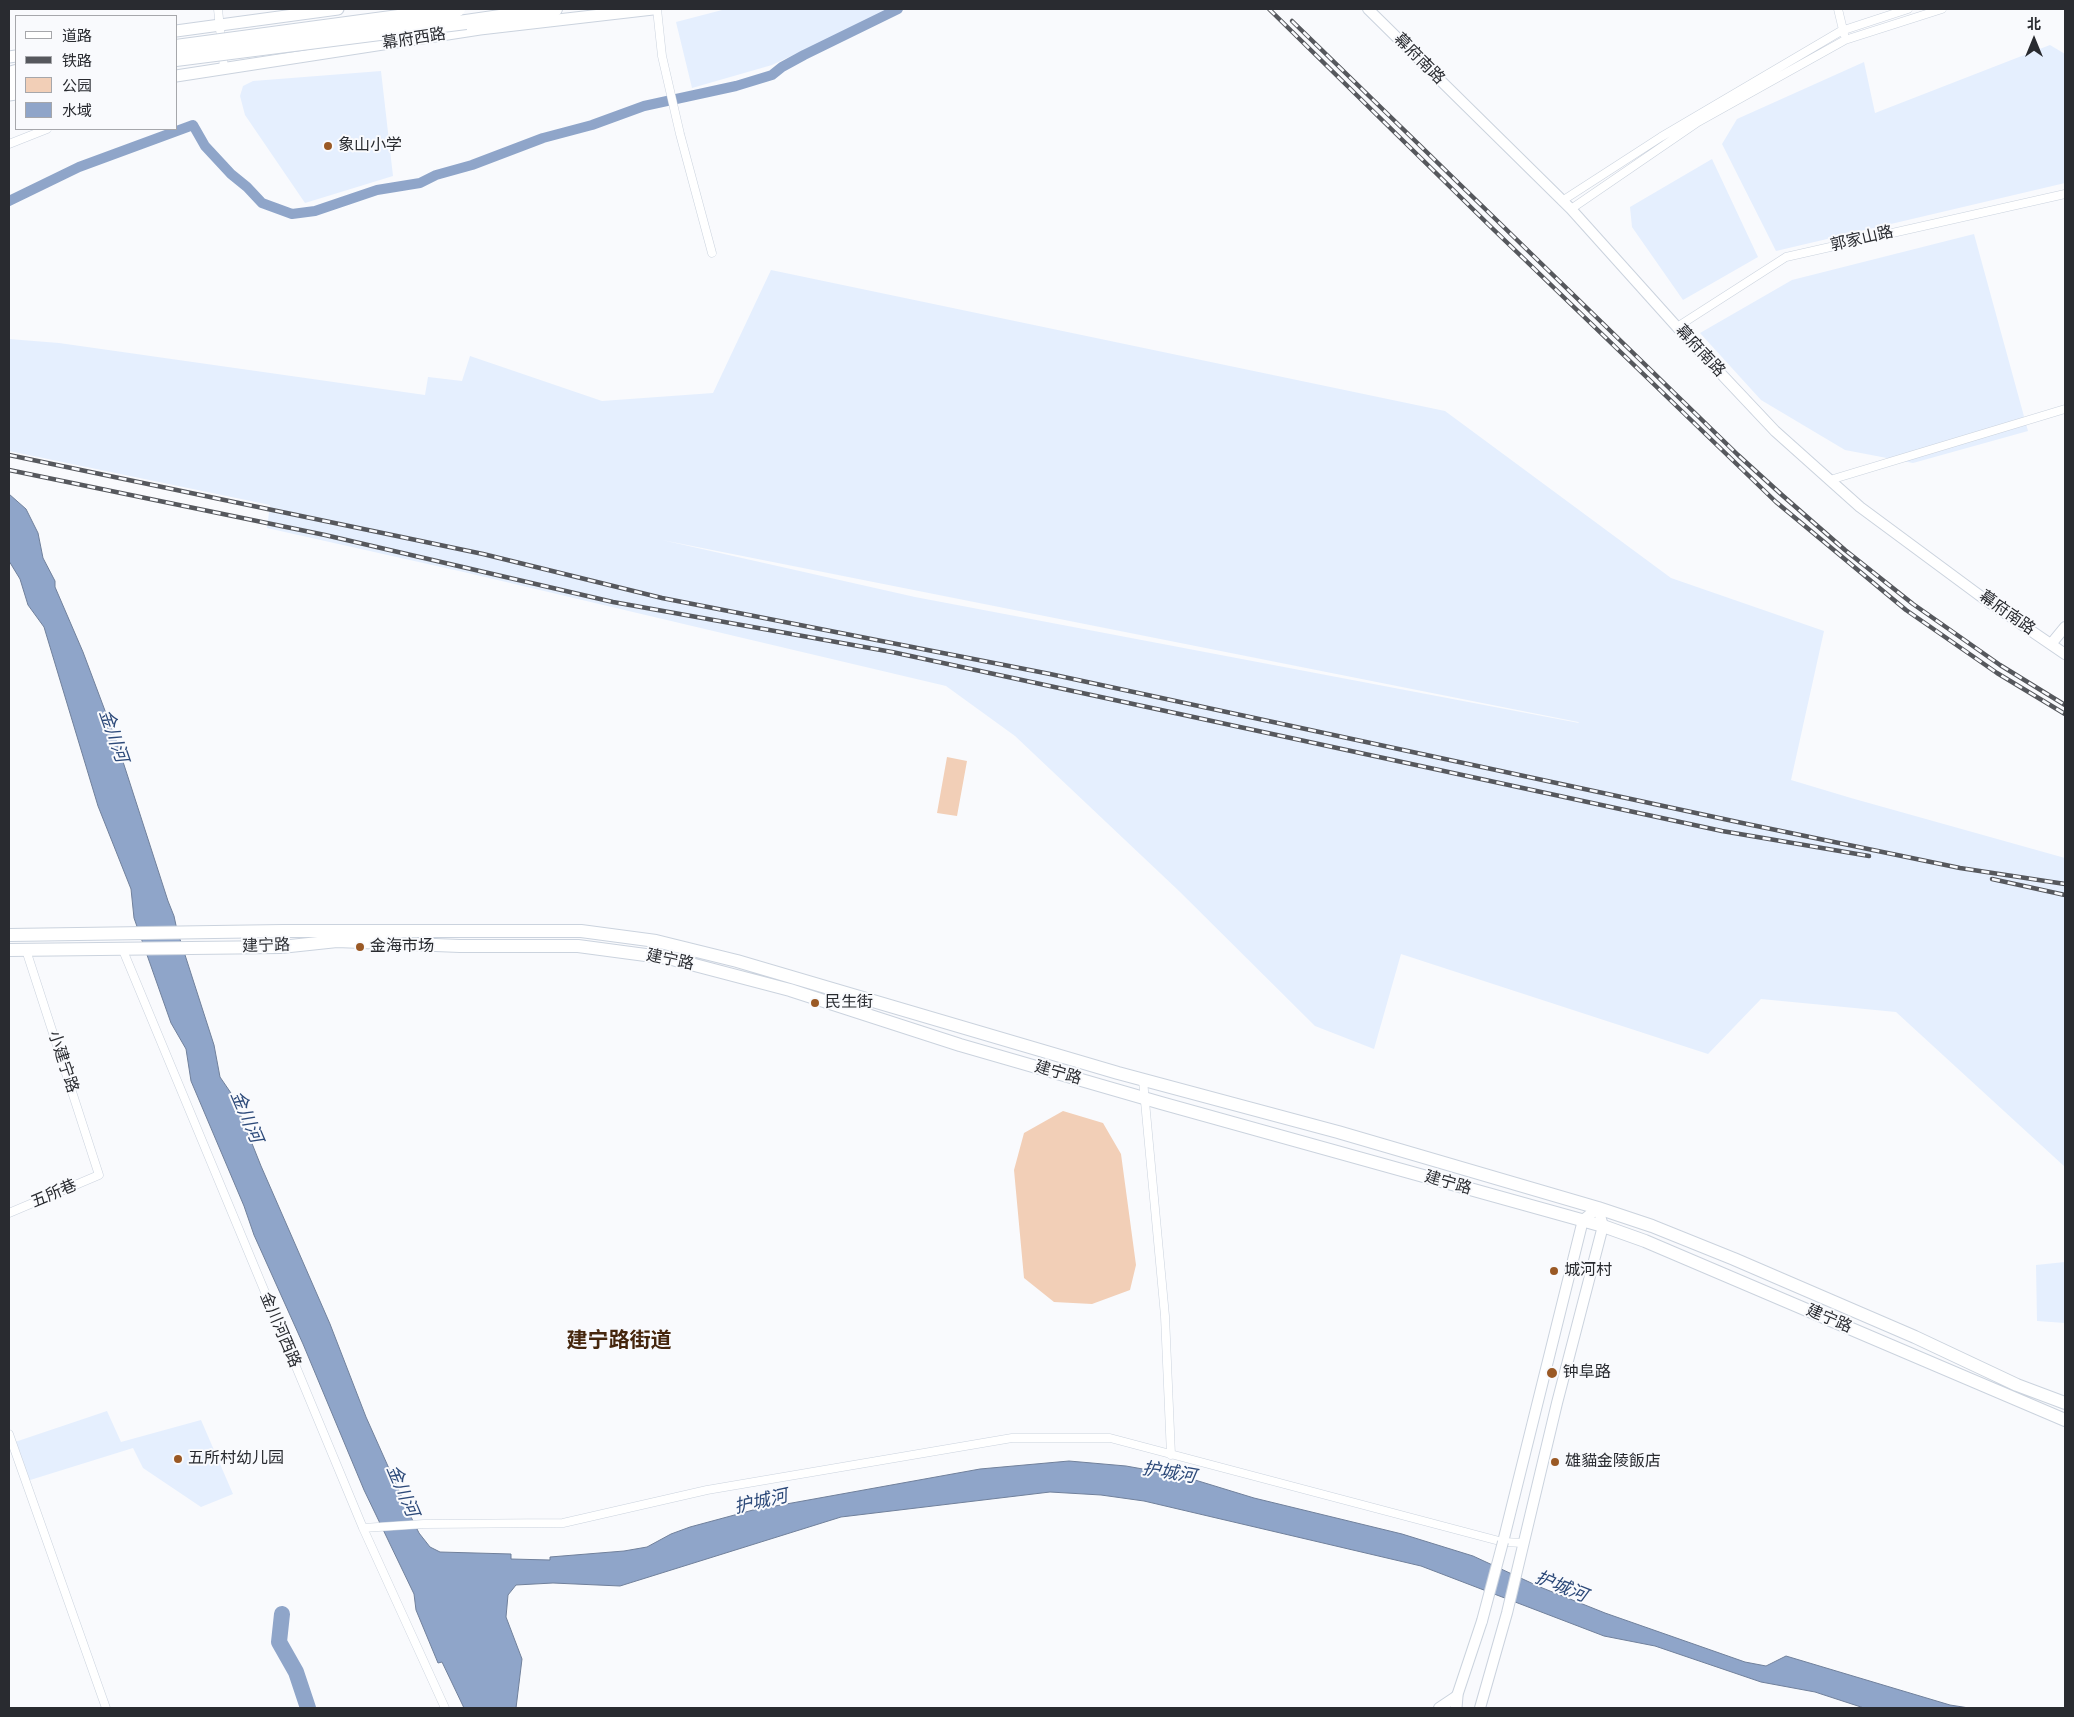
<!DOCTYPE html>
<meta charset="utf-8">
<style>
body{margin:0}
#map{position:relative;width:2074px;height:1717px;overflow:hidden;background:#f9fafd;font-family:Bitter,"Noto Sans SC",serif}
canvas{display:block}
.frame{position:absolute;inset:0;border:10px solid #292b30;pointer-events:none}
.legend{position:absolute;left:15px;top:15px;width:162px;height:115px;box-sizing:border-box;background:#f9fafd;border:1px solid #a6a7ab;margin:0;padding:6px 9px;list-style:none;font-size:15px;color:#292b30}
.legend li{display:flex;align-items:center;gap:10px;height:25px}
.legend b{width:25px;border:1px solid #a6a7ab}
.north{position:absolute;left:2009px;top:15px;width:50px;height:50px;-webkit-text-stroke:4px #f9fafd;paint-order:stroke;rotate:0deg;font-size:14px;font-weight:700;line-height:20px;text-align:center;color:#292b30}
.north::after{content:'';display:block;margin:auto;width:18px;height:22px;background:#292b30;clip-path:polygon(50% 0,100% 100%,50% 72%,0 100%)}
</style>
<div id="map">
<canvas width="2074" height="1717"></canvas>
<div class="frame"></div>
<ul class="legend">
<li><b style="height:6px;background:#fff"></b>道路</li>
<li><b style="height:6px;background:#56585d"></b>铁路</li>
<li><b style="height:14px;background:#f2cfb7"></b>公园</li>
<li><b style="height:14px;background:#8fa5c9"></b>水域</li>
</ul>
<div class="north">北</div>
</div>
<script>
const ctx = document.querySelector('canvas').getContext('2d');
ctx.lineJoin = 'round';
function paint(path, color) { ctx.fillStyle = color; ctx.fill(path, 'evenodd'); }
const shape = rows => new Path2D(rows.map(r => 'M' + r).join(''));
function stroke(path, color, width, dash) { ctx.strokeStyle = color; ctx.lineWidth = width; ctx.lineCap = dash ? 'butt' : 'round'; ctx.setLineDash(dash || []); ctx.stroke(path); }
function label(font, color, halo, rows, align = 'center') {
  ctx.font = font + ' Bitter,"Noto Sans SC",serif'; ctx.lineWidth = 4; ctx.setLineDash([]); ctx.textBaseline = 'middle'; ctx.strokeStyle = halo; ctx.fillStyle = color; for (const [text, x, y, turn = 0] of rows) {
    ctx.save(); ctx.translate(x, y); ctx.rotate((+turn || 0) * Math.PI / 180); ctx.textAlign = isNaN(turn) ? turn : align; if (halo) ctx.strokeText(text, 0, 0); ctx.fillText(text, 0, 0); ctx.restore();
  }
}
const built = shape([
 [726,9,891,9,772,65,692,88,676,22],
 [2050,45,2065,54,2065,183,1776,251,1722,144,1737,119,1864,62,1875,113],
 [381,71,393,176,305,203,245,115,240,96,243,86,253,81],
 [1712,159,1758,257,1683,300,1632,227,1630,207],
 [1974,234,2028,431,1913,463,1845,450,1761,400,1700,333,1792,280],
 [771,270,1445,411,1671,578,1824,631,1791,780,1851,798,2065,858,2065,1167,1896,1012,1761,999,1708,1054,1401,954,1374,1049,1315,1026,1179,891,1015,736,946,686,468,573,267,528,270,505,9,451,9,339,59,343,425,395,428,377,462,381,470,356,602,401,713,393],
 [662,540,1578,722,1579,723,915,597],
 [2065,1262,2065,1323,2037,1321,2036,1265],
 [107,1411,121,1442,201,1420,233,1494,201,1507,143,1468,133,1448,27,1481,12,1443]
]);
const green = shape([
 [947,757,967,761,957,816,937,813],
 [1063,1111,1103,1123,1121,1154,1136,1265,1130,1290,1092,1304,1054,1302,1024,1278,1014,1170,1024,1133]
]);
const water = shape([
 [9,494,26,509,38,533,43,558,55,581,55,587,83,652,116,740,168,901,174,916,177,930,214,1045,220,1077,233,1096,261,1166,330,1324,366,1417,408,1511,419,1533,430,1547,440,1552,511,1554,511,1559,550,1560,550,1557,624,1551,647,1547,671,1534,690,1527,753,1510,980,1469,1069,1461,1126,1466,1182,1476,1254,1498,1402,1534,1473,1556,1540,1587,1605,1613,1745,1662,1766,1666,1786,1656,1950,1705,1969,1708,1864,1708,1815,1692,1761,1682,1655,1646,1604,1636,1421,1566,1144,1501,1101,1495,1050,1492,841,1517,620,1586,553,1583,516,1585,508,1595,506,1617,522,1659,516,1708,464,1708,442,1662,438,1663,416,1610,414,1594,364,1490,303,1344,254,1235,244,1206,191,1081,186,1049,171,1023,134,918,131,889,98,806,44,627,28,605,20,579,9,561,9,494]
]);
const canal = shape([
 [9,201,79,167,193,125,205,146,231,174,247,187,262,203,292,214,315,211,377,190,420,183,436,175,472,165,543,138,592,125,644,106,736,86,772,75,782,67,804,55,898,9]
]);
const river = shape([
 [282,1614,279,1642,296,1672,308,1708]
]);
const minor = shape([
 [218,9,224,68],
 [657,9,662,56,680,134,712,253],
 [1838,9,1844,34],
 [9,144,47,129],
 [1562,201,1661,137,1841,31,1908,9],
 [1571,209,1698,122,1845,40,1942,9],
 [1677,327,1786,257,2065,194],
 [1830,480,2065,409],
 [122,948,363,1528,445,1708],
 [1143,1080,1165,1316,1171,1455],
 [9,1213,99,1175,26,950],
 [9,1434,106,1708],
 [363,1528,424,1524,563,1523,707,1490,1012,1438,1110,1438,1503,1542,1524,1543]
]);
const tertiary = shape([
 [1368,9,1571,209,1677,327,1775,431,1860,507,1983,598,2065,654],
 [2051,644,2065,627],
 [1439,1708,1457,1696,1482,1621],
 [1480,1708,1507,1613,1557,1403,1603,1226,1598,1208,1583,1220,1503,1542]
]);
const secondary = shape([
 [176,31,338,9],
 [9,57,16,56],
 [176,76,480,29,653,9],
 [9,95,16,94],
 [1456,1708,1457,1696]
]);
const primary = shape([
 [9,935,283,931,581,931,656,941,737,961,1118,1073,1338,1132,1598,1208,1652,1226,1734,1259,1915,1337,2017,1385,2065,1403],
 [9,950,281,947,337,941,460,946,578,946,668,958,790,990,960,1045,1161,1103,1603,1226,1645,1241,2065,1420]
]);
const trunk = shape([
 [466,22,555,9],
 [9,74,16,72],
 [9,88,16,86]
]);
const rail = shape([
 [1269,9,1493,229,1776,502,1906,610,1997,673,2065,714],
 [1292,21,1738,455,1782,495,1845,550,1913,604,2000,665,2065,705],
 [9,455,483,554,662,598,1050,674,1747,824,1960,868,2065,884],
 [9,470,325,535,613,602,892,652,1722,831,1869,856],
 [1992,879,2065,895]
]);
const tertiaryBridge = shape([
 [1482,1621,1503,1542]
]);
const trunkBridge = shape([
 [176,47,458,9],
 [176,59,466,22]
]);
const markers = [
 [328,146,5,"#9a5925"],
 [360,947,5,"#9a5925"],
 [815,1003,5,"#9a5925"],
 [1554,1271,5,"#9a5925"],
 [1552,1373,6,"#9a5925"],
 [178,1459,5,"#9a5925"],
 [1555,1462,5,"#9a5925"]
];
const streetNames = [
 ["幕府西路",414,39,-9],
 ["幕府南路",1419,59,45],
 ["郭家山路",1862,239,-13],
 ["幕府南路",1700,351,47],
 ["幕府南路",2007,613,35],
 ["建宁路",266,946,-2],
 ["建宁路",670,960,12],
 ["小建宁路",63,1062,72],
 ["建宁路",1058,1073,16],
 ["建宁路",1448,1183,16],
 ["五所巷",54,1194,-23],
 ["建宁路",1829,1319,23],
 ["金川河西路",280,1330,67]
];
const poiNames = [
 ["象山小学",338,146],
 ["金海市场",370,947],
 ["民生街",825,1003],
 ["城河村",1564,1271],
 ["钟阜路",1563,1373],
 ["五所村幼儿园",188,1459],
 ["雄貓金陵飯店",1565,1462]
];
const waterNames = [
 ["金川河",113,736,71],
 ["金川河",246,1117,67],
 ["护城河",1169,1473,9],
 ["金川河",402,1491,67],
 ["护城河",761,1502,-13],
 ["护城河",1561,1587,22]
];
const districtNames = [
 ["建宁路街道",619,1341]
];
paint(built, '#e5effe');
paint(green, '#f2cfb7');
paint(water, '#8fa5c9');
stroke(water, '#70809b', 1);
stroke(canal, '#8fa5c9', 10);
stroke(river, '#8fa5c9', 16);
stroke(minor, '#cbd3de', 9);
stroke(tertiary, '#cbd3de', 12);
stroke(secondary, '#cbd3de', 13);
stroke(primary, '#cbd3de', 14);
stroke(trunk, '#cbd3de', 16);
stroke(minor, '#fff', 8);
stroke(tertiary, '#fff', 10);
stroke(secondary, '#fff', 11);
stroke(primary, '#fff', 12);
stroke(trunk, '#fff', 14);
stroke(rail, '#56585d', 4.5);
stroke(rail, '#f9fafd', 2.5, [8]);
stroke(tertiaryBridge, '#cbd3de', 12, []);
stroke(trunkBridge, '#cbd3de', 16, []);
stroke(tertiaryBridge, '#fff', 10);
stroke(trunkBridge, '#fff', 14);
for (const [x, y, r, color] of markers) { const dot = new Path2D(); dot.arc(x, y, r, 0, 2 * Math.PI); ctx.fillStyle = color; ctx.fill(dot); stroke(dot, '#f9fafd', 2); }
label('16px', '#292b30', '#f9fafd', streetNames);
label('16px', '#292b30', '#f9fafd', poiNames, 'left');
label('italic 18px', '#2c4979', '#f9fafd', waterNames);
label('bold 21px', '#45260d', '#f9fafd', districtNames);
</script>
